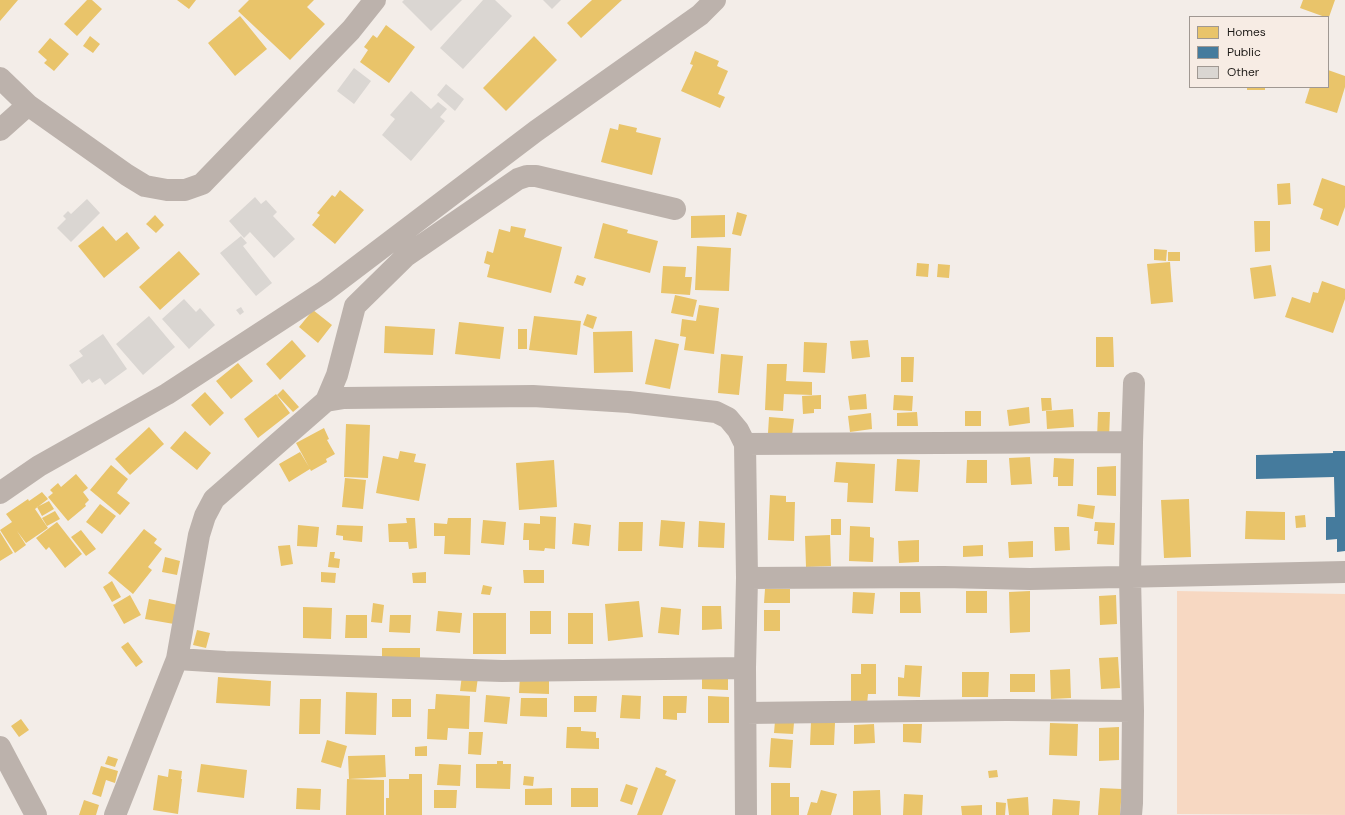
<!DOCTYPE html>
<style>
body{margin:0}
#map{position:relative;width:1345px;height:815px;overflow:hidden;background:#f3ede8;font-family:"DM Sans",sans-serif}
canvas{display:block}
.legend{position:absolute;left:1189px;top:16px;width:140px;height:72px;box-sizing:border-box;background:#f7ece4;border:1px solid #a09892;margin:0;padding:5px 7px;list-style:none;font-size:12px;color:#1e1b18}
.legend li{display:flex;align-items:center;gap:8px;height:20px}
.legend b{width:20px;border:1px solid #a09892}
</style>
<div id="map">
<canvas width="1345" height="815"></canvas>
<ul class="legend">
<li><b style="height:11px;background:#e9c46a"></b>Homes</li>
<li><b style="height:11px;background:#457b9d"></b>Public</li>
<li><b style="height:11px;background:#dad6d2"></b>Other</li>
</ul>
</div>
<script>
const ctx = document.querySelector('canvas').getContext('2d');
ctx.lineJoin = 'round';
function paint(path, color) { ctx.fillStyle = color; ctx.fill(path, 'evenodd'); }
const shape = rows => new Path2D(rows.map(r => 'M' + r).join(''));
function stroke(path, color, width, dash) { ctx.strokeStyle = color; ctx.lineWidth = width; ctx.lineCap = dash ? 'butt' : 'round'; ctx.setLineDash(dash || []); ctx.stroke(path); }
const green = shape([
 [1177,591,1345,594,1345,815,1177,814]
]);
const homes = shape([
 [0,0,18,0,0,21],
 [87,0,92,0,102,9,77,36,64,24],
 [177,0,196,0,189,9],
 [249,0,314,0,307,7,325,24,290,60,238,11],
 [592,0,622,0,581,38,567,23],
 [1303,0,1335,0,1329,17,1325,17,1300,8],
 [240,16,267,49,235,76,208,43],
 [386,25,415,47,389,83,360,62,368,50,364,47,373,35,377,38],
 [90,36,100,44,93,53,83,46],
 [534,36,557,60,506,111,483,88],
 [50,38,69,54,54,71,44,63,47,60,38,52],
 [695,51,719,61,717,66,728,71,718,94,725,97,720,108,681,91,693,65,690,64],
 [1328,70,1345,76,1345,87,1337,113,1305,103,1310,87,1328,87],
 [1247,87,1265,87,1265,90,1247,90],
 [619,124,637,128,636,132,661,138,652,175,601,162,610,128,618,130],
 [1322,178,1345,186,1345,207,1338,226,1320,219,1323,209,1313,205],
 [1290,183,1291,204,1278,205,1277,184],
 [340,190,364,210,335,244,312,225,320,215,317,213,332,195,335,197],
 [737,212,747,215,741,236,732,234],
 [155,215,164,225,156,233,146,224],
 [725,215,725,237,691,238,691,216],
 [1254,221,1270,221,1270,251,1255,252],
 [603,223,628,230,627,233,658,241,650,273,594,258],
 [103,226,116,241,127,232,140,248,104,278,78,246],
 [511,226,526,229,524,237,562,247,551,293,487,277,490,265,484,263,487,251,493,253,499,229,510,232],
 [697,246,731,248,729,291,695,290],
 [1154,249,1167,250,1166,261,1154,260],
 [179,251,200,274,160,310,139,287],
 [1168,252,1180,252,1180,261,1168,261],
 [1170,262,1173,302,1151,304,1147,264],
 [917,263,929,264,928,277,916,276],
 [938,264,950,265,949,278,937,277],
 [1271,265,1276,296,1254,299,1250,268],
 [663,266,686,267,685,277,692,277,690,295,661,293],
 [577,275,586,278,583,286,574,283],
 [1322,281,1345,289,1345,299,1333,333,1285,317,1292,297,1310,303,1313,292,1318,293],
 [675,295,697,300,693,317,671,313],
 [699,305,719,308,714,354,684,350,686,337,680,336,682,319,696,321],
 [313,310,332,325,318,343,299,327],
 [587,314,597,317,593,329,583,325],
 [534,316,581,321,577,355,529,350],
 [459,322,504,327,500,359,455,354],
 [385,326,435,329,433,355,384,353],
 [518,329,527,329,527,349,518,349],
 [632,331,633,372,594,373,593,332],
 [1096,337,1113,337,1114,367,1096,367],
 [655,339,679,344,670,389,645,384],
 [292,340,306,356,280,380,266,364],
 [868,340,870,357,852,359,850,341],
 [804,342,827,343,825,373,803,372],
 [721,354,743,356,739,395,718,393],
 [901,357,914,357,913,382,901,382],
 [238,363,253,381,231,399,216,381],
 [767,364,787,364,786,381,812,382,812,395,784,394,783,411,765,410],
 [283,389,299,407,293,412,277,395],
 [205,392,224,413,210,426,191,405],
 [276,394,290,413,258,438,244,419],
 [866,394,867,409,850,410,848,396],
 [821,395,821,409,814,409,814,413,803,414,802,396],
 [894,395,913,396,912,411,893,410],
 [1041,398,1051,398,1052,410,1042,411],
 [1029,407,1030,423,1009,426,1007,410],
 [1073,409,1074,427,1047,429,1046,411],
 [965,411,981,411,981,426,965,426],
 [917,412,918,426,897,426,897,413],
 [1098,412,1110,412,1109,439,1097,439],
 [871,413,872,429,850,432,848,416],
 [769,417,794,419,792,435,768,433],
 [346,424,370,425,368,478,344,477],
 [149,427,164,444,130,475,115,459],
 [324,428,329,439,327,440,335,454,326,459,327,462,311,471,310,469,289,482,279,464,300,452,309,467,296,443],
 [185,431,211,453,197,470,170,448],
 [400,451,416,454,414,462,426,464,419,501,376,493,383,456,398,459],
 [1030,457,1032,484,1011,485,1009,458],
 [1054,458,1074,459,1073,486,1058,486,1058,477,1053,477],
 [897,459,920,460,918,492,895,491],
 [554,460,557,507,519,510,516,463],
 [967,460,987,460,987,483,966,483],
 [836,462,875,464,873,503,847,502,848,483,834,482],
 [111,465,128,479,117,493,130,503,120,515,90,490],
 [1116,466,1116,496,1097,495,1097,467],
 [76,474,88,488,83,492,89,500,85,504,86,506,68,521,48,497,53,493,50,490,58,483,61,487],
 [345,478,366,480,363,509,342,507],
 [42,492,48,499,35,509,48,528,26,543,17,531,26,545,15,553,0,530,12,522,6,514,28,499,29,501],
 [770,495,786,496,786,502,795,502,794,541,768,540],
 [1189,499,1191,557,1164,558,1161,500],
 [49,501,54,509,42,516,37,507],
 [100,504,116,516,102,534,86,522],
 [1078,504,1095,506,1093,519,1077,516],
 [55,511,60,519,47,526,42,518],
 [1246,511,1285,512,1285,540,1245,539],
 [1305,515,1306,527,1296,528,1295,516],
 [540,516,556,517,555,549,545,548,544,551,529,550,529,540,523,540,524,523,540,524],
 [406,518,415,518,417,548,409,549,408,542,389,542,388,524,407,523],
 [448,518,471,518,470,555,444,554,445,536,434,536,434,523,447,524],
 [831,519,841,519,841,535,831,535],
 [483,520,506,522,504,545,481,543],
 [661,520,685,522,683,548,659,546],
 [699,521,725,523,724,548,698,547],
 [57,522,82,554,65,568,49,547,46,550,36,538],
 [619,522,643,522,642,551,618,551],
 [1095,522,1115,523,1114,545,1097,544,1098,531,1094,531],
 [574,523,591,525,589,546,572,544],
 [298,525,319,527,317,547,297,546],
 [337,525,363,526,362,542,343,540,343,536,336,535],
 [850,526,870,527,870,537,874,538,873,562,849,561],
 [1054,527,1069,527,1070,550,1055,551],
 [144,529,157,539,154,543,162,549,148,567,152,570,133,594,108,573],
 [81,530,96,549,86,556,71,537],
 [0,532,13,553,0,561],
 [830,535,831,566,806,567,805,536],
 [919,540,919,562,899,563,898,541],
 [1033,541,1033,557,1009,558,1008,542],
 [290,545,293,564,281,566,278,546],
 [983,545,983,556,963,557,963,546],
 [330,552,335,552,334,558,340,559,339,568,328,567],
 [165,557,180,561,177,575,162,572],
 [523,570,544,570,544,583,524,583],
 [321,572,336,573,335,583,321,582],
 [426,572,426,583,413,583,412,573],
 [112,581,121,597,112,602,103,587],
 [483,585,492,587,490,595,481,594],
 [765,589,790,589,790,603,764,603],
 [966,591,987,591,987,613,966,613],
 [1030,591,1030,632,1010,633,1009,592],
 [853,592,875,593,873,614,852,613],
 [900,592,920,592,921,613,900,613],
 [130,595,141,615,124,624,113,605],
 [1116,595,1117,624,1100,625,1099,596],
 [149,599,178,605,174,624,145,619],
 [639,601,643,637,608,641,605,604],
 [373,603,384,605,382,623,371,622],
 [702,606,721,606,722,629,702,630],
 [303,607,332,608,331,639,303,638],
 [661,607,681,609,679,635,658,633],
 [764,610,780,610,780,631,764,631],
 [438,611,462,613,460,633,436,631],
 [530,611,551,611,551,634,530,634],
 [473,613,506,613,506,654,473,654],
 [568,613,593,613,593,644,568,644],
 [346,615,367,615,367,638,345,638],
 [390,615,411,615,410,633,389,632],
 [197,630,210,633,206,648,193,645],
 [128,642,143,662,136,667,121,647],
 [382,648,420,648,420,661,382,660],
 [1118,657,1120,688,1101,689,1099,658],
 [861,664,876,664,876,694,868,694,867,705,851,705,851,674,861,674],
 [905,665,922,666,920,697,898,696,898,677,904,678],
 [1070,669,1071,698,1051,699,1050,670],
 [962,672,989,672,988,697,962,697],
 [702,674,728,675,728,690,702,689],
 [1010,674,1035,674,1035,692,1010,692],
 [462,675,478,677,476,692,460,691],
 [520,676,549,676,549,694,519,693],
 [218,677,271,681,270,706,216,703],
 [346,692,377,693,376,735,345,734],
 [436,694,470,696,469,729,448,728,447,740,427,739,428,709,435,709],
 [486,695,510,697,507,724,484,722],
 [622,695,641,696,640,719,620,718],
 [574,696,597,696,596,712,574,712],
 [663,696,687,696,686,713,677,713,677,720,663,719],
 [708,696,729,697,729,723,708,723],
 [521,698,547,698,547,717,520,716],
 [300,699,321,699,320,734,299,734],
 [392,699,411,699,411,717,392,717],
 [21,719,29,730,19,737,11,726],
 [775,721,794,723,793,734,774,733],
 [811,722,835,723,834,745,810,745],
 [1050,723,1078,724,1077,756,1049,755],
 [874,724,875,743,854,744,854,725],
 [903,724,922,724,921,743,903,742],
 [567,727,581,727,581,731,596,732,596,738,599,738,599,749,566,748],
 [1119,727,1119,760,1099,761,1099,728],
 [469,732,483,732,481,755,468,754],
 [771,738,793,740,791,768,769,767],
 [327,740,347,746,341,768,321,762],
 [427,746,427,756,415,756,415,747],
 [385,755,386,777,349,779,348,756],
 [108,756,118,759,115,767,105,764],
 [497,761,503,761,503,764,511,764,510,789,476,788,476,764,497,764],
 [201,764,247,770,244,798,197,792],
 [439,764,461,765,460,786,437,785],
 [101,766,118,771,115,783,106,780,101,797,92,794],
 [656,767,667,771,665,775,676,780,662,815,637,815],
 [169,769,182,771,181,779,182,779,178,814,153,810,158,775,168,777],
 [997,770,998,777,989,778,988,771],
 [409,774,422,774,422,815,386,815,386,798,389,798,389,779,409,779],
 [524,776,534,777,533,786,523,785],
 [347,779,384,780,384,815,346,815],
 [771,783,790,783,790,797,799,797,799,815,771,815],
 [626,784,638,788,632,805,620,801],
 [297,788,321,789,320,810,296,809],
 [552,788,552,805,525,805,525,789],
 [571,788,598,788,598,807,571,807],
 [1100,788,1122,789,1120,815,1098,815],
 [434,790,457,790,456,808,434,808],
 [821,790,837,794,831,815,807,815,811,802,817,803],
 [880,790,881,815,853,815,853,791],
 [904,794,923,795,922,815,903,815],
 [1028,797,1029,815,1009,815,1007,799],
 [1053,799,1080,801,1079,815,1052,815],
 [84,800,99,805,96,815,79,815],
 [996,802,1006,803,1005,815,996,815],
 [982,805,982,815,962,815,961,806]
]);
const public = shape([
 [1333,451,1345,451,1345,551,1337,552,1337,539,1326,540,1326,517,1335,517,1334,477,1256,479,1256,455,1333,453]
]);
const building = shape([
 [404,0,462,0,431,31,402,2],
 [483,0,495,0,512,16,463,69,440,48],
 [543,0,561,0,552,9],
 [354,68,371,81,354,104,337,91],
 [446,84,464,99,455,111,437,95],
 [411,91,431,109,438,102,447,109,440,117,445,121,411,161,382,135,395,119,390,115],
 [255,197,261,204,266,200,277,212,273,216,295,239,274,258,250,232,244,238,229,221],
 [87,199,100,213,71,242,57,228,66,219,63,216,68,211,71,214],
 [241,236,247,243,243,246,272,283,256,296,220,253],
 [184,299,196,312,200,308,215,325,189,349,162,319],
 [241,307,244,312,240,315,236,310],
 [149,316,175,347,143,375,116,344],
 [103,334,127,369,105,385,100,378,92,383,89,379,82,384,69,365,83,356,79,351]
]);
const minor = shape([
 [0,78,28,105,127,175,145,186,167,190,185,190,202,184,351,30,375,0],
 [0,130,28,105],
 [326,401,344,398,533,396,629,402,716,412,728,418,738,430,745,444,747,578,745,668],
 [745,444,1132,442],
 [0,493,39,466,167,394,325,291,536,131,700,15,715,0],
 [747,578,944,577,1030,579,1345,572],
 [177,659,199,535,205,516,214,499,326,401,337,375,355,306,406,256,518,179,527,176,536,176,675,209],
 [746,713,1006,710,1133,711],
 [0,747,36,815],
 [115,815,177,659,225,662,502,671,745,668,746,815],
 [1131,815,1132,803,1133,711,1130,577,1132,442,1134,383]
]);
paint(green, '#f7d8c2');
paint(homes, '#e9c46a');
paint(public, '#457b9d');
paint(building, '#dad6d2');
stroke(minor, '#bcb2ac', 22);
</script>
